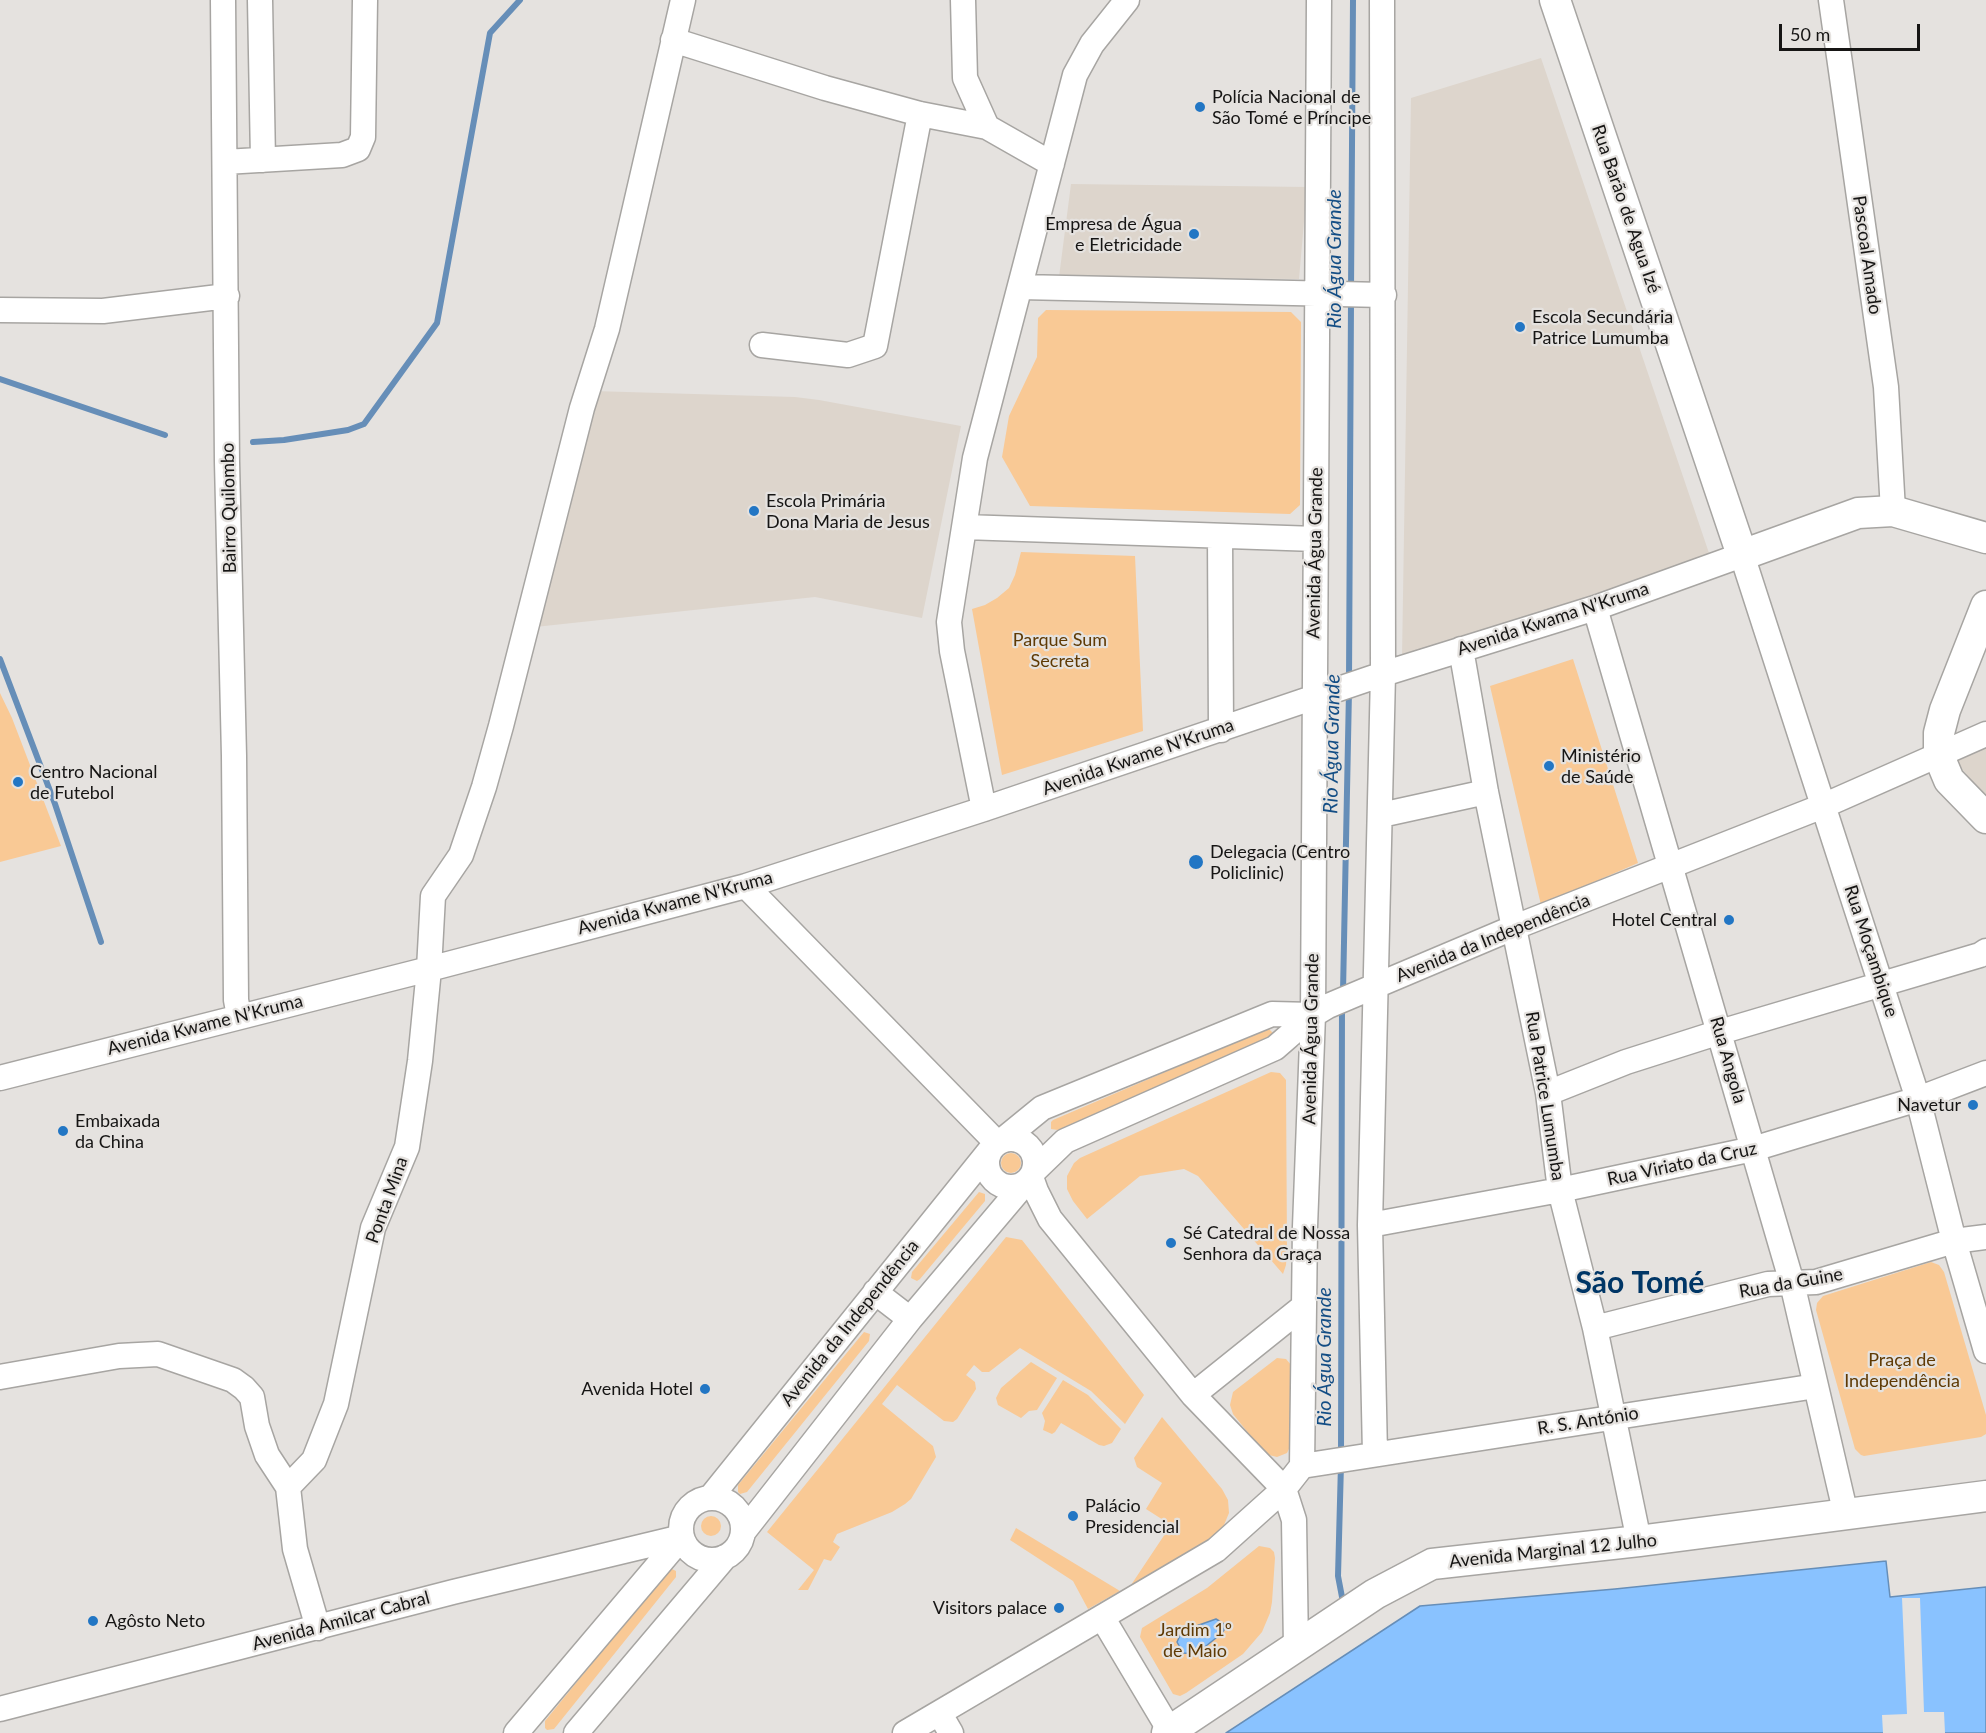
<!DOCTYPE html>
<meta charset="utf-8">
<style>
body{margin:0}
#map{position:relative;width:1986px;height:1733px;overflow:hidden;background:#e5e2df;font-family:Lato,sans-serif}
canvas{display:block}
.scale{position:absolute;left:1779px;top:24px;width:141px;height:27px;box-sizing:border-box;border:3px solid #161514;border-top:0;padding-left:8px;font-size:18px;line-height:21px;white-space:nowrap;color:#161514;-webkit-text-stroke:4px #e5e2df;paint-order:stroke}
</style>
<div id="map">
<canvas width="1986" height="1733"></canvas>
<div class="scale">50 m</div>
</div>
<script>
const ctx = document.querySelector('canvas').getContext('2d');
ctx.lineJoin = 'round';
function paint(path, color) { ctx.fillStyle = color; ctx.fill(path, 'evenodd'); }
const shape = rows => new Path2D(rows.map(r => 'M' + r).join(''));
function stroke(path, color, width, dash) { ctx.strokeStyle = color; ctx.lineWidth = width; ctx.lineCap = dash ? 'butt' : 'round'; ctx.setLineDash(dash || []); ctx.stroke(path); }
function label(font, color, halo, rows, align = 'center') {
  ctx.font = font + ' Lato,sans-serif'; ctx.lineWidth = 4.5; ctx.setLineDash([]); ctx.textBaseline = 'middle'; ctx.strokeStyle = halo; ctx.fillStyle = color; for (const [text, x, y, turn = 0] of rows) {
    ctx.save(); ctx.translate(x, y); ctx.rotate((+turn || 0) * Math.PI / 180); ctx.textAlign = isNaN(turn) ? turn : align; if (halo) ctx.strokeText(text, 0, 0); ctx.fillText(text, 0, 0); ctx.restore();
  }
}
const built = shape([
 [1541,58,1710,556,1402,658,1411,98],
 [1071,184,1307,187,1299,279,1059,277],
 [593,391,795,397,819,400,961,426,922,618,815,597,535,627],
 [1986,747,1986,797,1954,760]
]);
const green = shape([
 [1046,310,1291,312,1301,322,1300,505,1290,514,1030,506,1002,457,1009,416,1037,357,1038,318],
 [1021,552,1135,556,1143,731,1002,775,972,609,985,605,997,598,1009,588,1015,575],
 [1573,659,1638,863,1541,905,1490,686],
 [0,693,12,718,61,846,0,862],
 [1268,1028,1273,1033,1269,1039,1058,1130,1051,1129,1051,1122,1053,1120],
 [1271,1072,1280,1073,1286,1080,1287,1252,1286,1265,1283,1274,1198,1176,1184,1169,1140,1176,1087,1219,1073,1201,1067,1189,1067,1176,1074,1163,1080,1158],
 '1001 1163a10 10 0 1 1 20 0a10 10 0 1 1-20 0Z',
 [979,1192,985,1194,985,1201,920,1279,917,1281,911,1278,912,1272],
 [1006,1237,1022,1240,1144,1395,1125,1424,1091,1391,1020,1348,989,1372,982,1372,974,1365,966,1375,975,1382,976,1389,957,1419,953,1422,944,1421,897,1385,882,1404,933,1446,936,1457,911,1499,905,1504,892,1512,837,1534,833,1542,840,1547,831,1561,824,1559,808,1590,798,1590,814,1570,767,1532],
 [1931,1262,1939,1265,1944,1272,1986,1415,1986,1434,1981,1437,1864,1456,1861,1455,1855,1449,1816,1310,1817,1303,1823,1296],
 [864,1332,870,1334,869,1341,747,1492,740,1494,738,1492,738,1485],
 [1277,1358,1286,1359,1292,1366,1291,1445,1287,1453,1277,1457,1265,1454,1233,1414,1230,1405,1233,1392],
 [1031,1362,1057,1378,1037,1410,1029,1411,1021,1418,998,1405,996,1398,1001,1388],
 [1063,1380,1088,1395,1121,1429,1112,1443,1104,1446,1099,1445,1061,1423,1055,1432,1052,1434,1043,1430,1045,1421,1042,1413],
 [1162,1417,1222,1489,1228,1500,1229,1513,1224,1525,1207,1541,1193,1551,1131,1585,1171,1525,1146,1509,1162,1483,1137,1467,1134,1458],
 '701 1526a10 10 0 1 1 20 0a10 10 0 1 1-20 0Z',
 [1016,1528,1120,1591,1088,1609,1073,1581,1010,1540],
 [1259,1546,1270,1548,1274,1552,1275,1558,1272,1602,1270,1613,1262,1632,1243,1654,1186,1693,1180,1696,1173,1694,1140,1637,1142,1628,1207,1588],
 [670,1568,676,1571,676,1577,554,1729,547,1730,545,1728,545,1721]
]);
const water = shape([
 [1886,1561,1890,1597,1986,1587,1986,1733,1226,1733,1420,1606,1615,1589,1886,1561],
 [1216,1619,1224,1624,1224,1630,1221,1634,1196,1654,1183,1653,1177,1642,1182,1631,1216,1619]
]);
const pier = shape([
 [1902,1598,1920,1598,1924,1712,1944,1712,1945,1733,1883,1733,1882,1715,1907,1714]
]);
const stream = shape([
 [1351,290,1353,0],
 [0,379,165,435],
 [253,442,284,440,348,430,364,424,437,323,490,33,520,0],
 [0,659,55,804,101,942],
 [1349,680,1351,301],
 [1343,992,1349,691],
 [1341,1454,1342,1005],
 [1341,1464,1338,1576,1342,1597]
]);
const minor = shape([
 [223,0,227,462,234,756,236,1000,239,1016],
 [260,0,263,160],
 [963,0,965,78,987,127],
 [1831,0,1886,387,1893,511],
 [673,40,825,88,920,114,987,127,1052,164],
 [225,162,342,155,358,149,363,137,365,0],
 [1020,287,1384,295],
 [0,310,103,311,227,296],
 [762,345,848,355,875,346,920,114],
 [964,527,1316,539],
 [1220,536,1221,730],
 [1595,608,1792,1283,1846,1515],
 [1461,649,1486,792,1548,1093,1560,1190,1595,1328,1639,1541],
 [984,809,952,651,949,622,975,458,1075,75,1092,44,1127,0],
 [1381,815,1486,792],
 [746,886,997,1143],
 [0,1078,429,969,746,886,984,809,1383,674,1595,608,1742,555,1918,1099,1954,1241,1986,1351],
 [1548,1093,1626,1062,1720,1032,1980,955,1986,951],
 '987 1163a24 24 0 1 1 48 0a24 24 0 1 1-48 0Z',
 [1004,1139,1042,1108,1272,1014,1313,1015],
 [1035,1170,1065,1141,1275,1048,1313,1015,1328,1006,1515,927,1823,806,1986,734],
 [1031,1177,1036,1191,1050,1219,1193,1395,1284,1489,1294,1520,1296,1648],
 [1370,1225,1560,1190,1753,1149,1918,1099,1986,1073],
 [875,1292,910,1319],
 [1595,1328,1768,1284,1816,1282,1954,1241,1986,1237],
 [0,1377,119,1356,158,1354,233,1380,244,1388,252,1397,257,1426,267,1455,288,1487,295,1549,318,1628],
 [1193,1395,1304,1306],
 [1375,1454,1370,1225,1383,674,1382,0],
 [1302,1466,1305,1227,1313,1015,1319,0],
 [288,1487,314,1460,336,1404,373,1228,407,1147,420,1061,429,969,433,896,461,855,484,787,501,726,582,408,607,329,683,0],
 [710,1498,991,1149],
 '681 1529a31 31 0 1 1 62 0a31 31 0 1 1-62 0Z',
 [744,1531,910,1319,1025,1183],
 [1102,1617,1170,1731],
 [0,1709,453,1592,682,1537],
 [940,1714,951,1733],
 [516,1733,682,1537],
 [576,1733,725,1557],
 [905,1733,1216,1550,1284,1489,1302,1466,1816,1386]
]);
const major = shape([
 [1555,0,1742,555,1858,513,1893,511,1986,538],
 [1986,606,1945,710,1939,733,1939,756,1949,780,1986,818],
 [1167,1733,1375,1594,1432,1564,1639,1541,1986,1496]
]);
const markers = [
 [1200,107,6,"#2276c4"],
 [1194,234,6,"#2276c4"],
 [1520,327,6,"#2276c4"],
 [754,511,6,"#2276c4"],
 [1549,766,6,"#2276c4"],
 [18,782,6,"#2276c4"],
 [1196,862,8,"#2276c4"],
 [1729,920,6,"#2276c4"],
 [1973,1105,6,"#2276c4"],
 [63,1131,6,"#2276c4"],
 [1171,1243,6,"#2276c4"],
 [705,1389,6,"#2276c4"],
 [1073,1516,6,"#2276c4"],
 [1059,1608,6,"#2276c4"],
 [93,1621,6,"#2276c4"]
];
const poiNames = [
 ["Polícia Nacional de",1212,97],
 ["São Tomé e Príncipe",1212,118],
 ["Empresa de Água",1182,224,"right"],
 ["e Eletricidade",1182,245,"right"],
 ["Escola Secundária",1532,317],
 ["Patrice Lumumba",1532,338],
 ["Escola Primária",766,501],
 ["Dona Maria de Jesus",766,522],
 ["Ministério",1561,756],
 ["de Saúde",1561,777],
 ["Centro Nacional",30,772],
 ["de Futebol",30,793],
 ["Delegacia (Centro",1210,852],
 ["Policlinic)",1210,873],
 ["Hotel Central",1717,920,"right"],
 ["Navetur",1961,1105,"right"],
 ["Embaixada",75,1121],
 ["da China",75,1142],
 ["Sé Catedral de Nossa",1183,1233],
 ["Senhora da Graça",1183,1254],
 ["Avenida Hotel",693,1389,"right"],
 ["Palácio",1085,1506],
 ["Presidencial",1085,1527],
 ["Visitors palace",1047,1608,"right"],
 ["Agôsto Neto",105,1621]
];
const streetNames = [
 ["Rua Barão de Agua Izé",1626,209,71],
 ["Pascoal Amado",1867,255,82],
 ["Bairro Quilombo",229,508,-91],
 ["Avenida Água Grande",1315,553,-89],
 ["Avenida Kwama N’Kruma",1553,619,-18],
 ["Avenida Kwame N’Kruma",1138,757,-19],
 ["Avenida Kwame N’Kruma",675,903,-15],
 ["Avenida da Independência",1493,938,-22],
 ["Rua Moçambique",1871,951,72],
 ["Avenida Kwame N’Kruma",205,1025,-14],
 ["Avenida Água Grande",1311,1039,-89],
 ["Rua Angola",1728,1060,74],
 ["Rua Patrice Lumumba",1545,1096,81],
 ["Rua Viriato da Cruz",1682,1164,-12],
 ["Ponta Mina",387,1200,-70],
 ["Rua da Guine",1791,1283,-10],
 ["Avenida da Independência",850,1323,-51],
 ["R. S. António",1588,1421,-9],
 ["Avenida Marginal 12 Julho",1553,1551,-6],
 ["Avenida Amilcar Cabral",341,1621,-15]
];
const parkNames = [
 ["Parque Sum",1060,640],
 ["Secreta",1060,661],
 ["Praça de",1902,1360],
 ["Independência",1902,1381],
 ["Jardim 1º",1195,1630],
 ["de Maio",1195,1651]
];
const waterNames = [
 ["Rio Água Grande",1335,259,-90],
 ["Rio Água Grande",1332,744,-89],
 ["Rio Água Grande",1325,1357,-90]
];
const townNames = [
 ["São Tomé",1640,1283]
];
paint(built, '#ddd5cc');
paint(green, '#f9c995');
paint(water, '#89c2ff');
stroke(water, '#668eb8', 1.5);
paint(pier, '#e5e2df');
stroke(stream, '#668eb8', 6);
stroke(minor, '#a7a5a2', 27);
stroke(major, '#a7a5a2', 33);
stroke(minor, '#fff', 24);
stroke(major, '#fff', 30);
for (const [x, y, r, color] of markers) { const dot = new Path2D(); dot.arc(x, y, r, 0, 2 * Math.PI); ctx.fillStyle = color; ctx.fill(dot); stroke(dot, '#e5e2df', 2); }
label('18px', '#161514', '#e5e2df', poiNames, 'left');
label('18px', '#161514', '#e5e2df', streetNames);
label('18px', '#5f3a04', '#e5e2df', parkNames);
label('italic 20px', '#144e85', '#e5e2df', waterNames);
label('bold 30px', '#003666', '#e5e2df', townNames);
</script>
